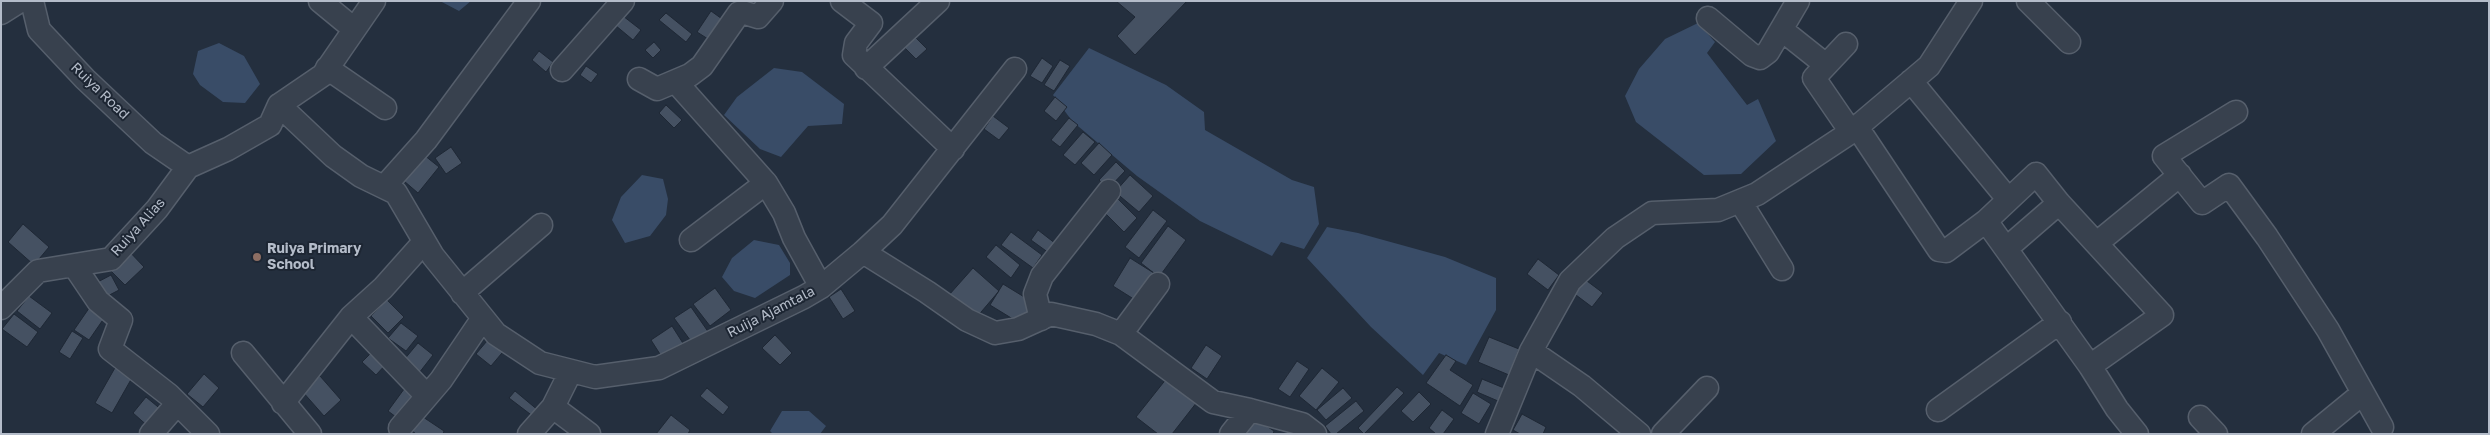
<!DOCTYPE html>
<style>
body{margin:0}
#map{position:relative;width:2490px;height:435px;overflow:hidden;background:#242f3e;font-family:"Golos Text",sans-serif}
canvas{display:block}
.frame{position:absolute;inset:0;border:2px solid #b4bcc9;pointer-events:none}
</style>
<div id="map">
<canvas width="2490" height="435"></canvas>
<div class="frame"></div>
</div>
<script>
const ctx = document.querySelector('canvas').getContext('2d');
ctx.lineJoin = 'round';
function paint(path, color) { ctx.fillStyle = color; ctx.fill(path, 'evenodd'); }
const shape = rows => new Path2D(rows.map(r => 'M' + r).join(''));
function stroke(path, color, width, dash) { ctx.strokeStyle = color; ctx.lineWidth = width; ctx.lineCap = dash ? 'butt' : 'round'; ctx.setLineDash(dash || []); ctx.stroke(path); }
function label(font, color, halo, rows, align = 'center') {
  ctx.font = font + ' "Golos Text",sans-serif'; ctx.lineWidth = 4; ctx.setLineDash([]); ctx.textBaseline = 'middle'; ctx.strokeStyle = halo; ctx.fillStyle = color; for (const [text, x, y, turn = 0] of rows) {
    ctx.save(); ctx.translate(x, y); ctx.rotate((+turn || 0) * Math.PI / 180); ctx.textAlign = isNaN(turn) ? turn : align; if (halo) ctx.strokeText(text, 0, 0); ctx.fillText(text, 0, 0); ctx.restore();
  }
}
const water = shape([
 [440,1,471,1,459,11],
 [1698,23,1715,42,1707,53,1747,105,1758,99,1776,141,1741,174,1704,175,1636,122,1625,96,1639,69,1665,39],
 [219,43,244,56,260,84,245,103,223,102,200,85,193,74,198,51],
 [1089,48,1166,85,1204,112,1205,130,1292,180,1314,187,1319,224,1304,249,1281,242,1272,256,1200,221,1137,176,1072,121,1053,95],
 [774,68,802,72,844,104,842,124,808,126,781,157,760,149,724,115,737,97],
 [642,175,663,179,668,199,666,215,650,236,625,243,612,220,621,197],
 [1327,227,1358,233,1445,257,1496,278,1496,310,1466,365,1439,353,1423,375,1371,327,1307,258],
 [754,240,779,245,790,263,790,275,755,298,734,291,722,277,732,258],
 [782,411,809,411,826,426,820,434,773,434,770,431]
]);
const building = shape([
 [1116,1,1187,1,1135,55,1117,36,1135,17,1116,1],
 [711,11,729,24,716,44,697,32,711,11],
 [666,13,692,34,686,42,659,20,666,13],
 [623,16,641,30,633,40,615,25,623,16],
 [912,34,927,49,916,59,901,44,912,34],
 [654,42,661,50,653,58,645,50,654,42],
 [539,51,553,62,546,72,532,60,539,51],
 [1042,58,1053,66,1042,83,1030,76,1042,58],
 [1060,60,1070,66,1054,91,1044,85,1060,60],
 [586,66,598,74,591,83,580,75,586,66],
 [1055,97,1067,107,1056,121,1044,111,1055,97],
 [666,105,682,120,674,128,659,113,666,105],
 [993,116,1009,128,999,140,984,129,993,116],
 [1069,118,1078,125,1060,147,1051,140,1069,118],
 [1083,132,1095,142,1075,165,1063,155,1083,132],
 [1099,143,1112,155,1094,175,1081,163,1099,143],
 [451,147,462,163,446,174,435,158,451,147],
 [424,155,439,167,418,193,404,181,424,155],
 [1116,162,1125,171,1108,189,1099,180,1116,162],
 [1130,175,1153,196,1139,212,1115,192,1130,175],
 [1112,193,1137,218,1124,232,1099,207,1112,193],
 [1153,210,1167,221,1139,258,1125,247,1153,210],
 [23,224,49,247,34,265,8,242,23,224],
 [1168,226,1186,240,1159,277,1141,263,1168,226],
 [1038,230,1056,244,1049,253,1031,240,1038,230],
 [1011,232,1042,255,1033,268,1001,245,1011,232],
 [996,245,1020,265,1011,278,986,257,996,245],
 [127,249,144,267,125,285,107,267,127,249],
 [1130,258,1157,275,1140,303,1113,286,1130,258],
 [1538,259,1559,275,1548,290,1527,274,1538,259],
 [973,268,999,291,976,318,949,295,973,268],
 [111,275,119,290,100,300,92,285,111,275],
 [1579,275,1603,293,1592,307,1568,289,1579,275],
 [1003,284,1034,303,1021,324,990,305,1003,284],
 [715,288,731,310,710,326,693,304,715,288],
 [841,289,855,311,843,319,829,297,841,289],
 [29,296,52,313,40,329,17,311,29,296],
 [387,300,404,317,388,333,371,316,387,300],
 [94,301,109,311,89,340,74,330,94,301],
 [691,307,709,333,693,344,674,318,691,307],
 [14,314,38,332,27,347,2,329,14,314],
 [401,323,418,336,406,351,388,338,401,323],
 [672,326,686,348,665,362,651,340,672,326],
 [72,331,83,338,70,359,59,352,72,331],
 [492,335,507,347,491,366,476,354,492,335],
 [775,335,792,353,780,365,762,348,775,335],
 [1489,337,1519,349,1509,375,1478,362,1489,337],
 [418,343,433,355,419,373,403,361,418,343],
 [1206,345,1222,356,1207,379,1191,368,1206,345],
 [375,349,388,362,376,375,362,362,375,349],
 [1446,355,1456,361,1450,370,1473,385,1460,406,1426,383,1446,355],
 [1297,361,1309,369,1290,397,1278,389,1297,361],
 [116,366,133,376,112,413,95,403,116,366],
 [1322,368,1339,382,1316,410,1299,396,1322,368],
 [204,374,219,388,203,407,187,394,204,374],
 [320,376,341,400,324,416,302,391,320,376],
 [1167,378,1197,402,1172,434,1158,434,1136,417,1167,378],
 [1482,379,1504,388,1498,401,1477,392,1482,379],
 [407,385,419,394,400,420,388,411,407,385],
 [1397,387,1404,393,1364,434,1358,428,1397,387],
 [707,388,729,407,723,415,700,396,707,388],
 [1343,388,1352,398,1326,420,1317,410,1343,388],
 [515,391,539,411,534,417,509,398,515,391],
 [1419,392,1431,404,1413,422,1401,411,1419,392],
 [1473,393,1491,404,1479,424,1461,413,1473,393],
 [146,397,163,411,150,428,133,413,146,397],
 [1356,401,1364,411,1336,434,1331,434,1325,426,1356,401],
 [1442,410,1454,419,1443,434,1436,434,1429,428,1442,410],
 [1522,414,1546,427,1543,434,1520,434,1513,430,1522,414],
 [420,415,444,431,443,434,416,434,410,429,420,415],
 [671,415,690,430,688,434,656,434,671,415],
 [1253,417,1274,431,1273,434,1242,434,1253,417]
]);
const minor = shape([
 [32,1,39,30,85,79,153,143,188,167],
 [320,1,354,29],
 [842,1,871,23,856,43,854,55,953,149],
 [2028,1,2069,42],
 [1,13,20,1],
 [1708,18,1752,55,1760,58,1768,52,1798,1],
 [1782,30,1826,65],
 [1846,44,1814,78,1851,132],
 [327,68,385,108],
 [866,68,938,1],
 [562,70,623,1],
 [639,79,657,89,690,75,702,66,739,13,742,12,758,17,772,1],
 [1911,81,2008,199],
 [676,82,766,183,784,213,794,238,821,287],
 [279,105,333,156,361,176,396,193,433,256,496,334,540,363,595,377,659,368,804,297,821,287,863,252,927,292,967,320,995,333,1018,329,1051,314,1096,324,1121,334,1213,402,1250,410,1302,424,1315,434],
 [279,105,323,75,374,1],
 [2236,112,2164,156,2202,203,2229,185,2267,237,2328,330,2382,427],
 [1857,127,1939,250,1946,251,1986,221],
 [2036,174,2059,203,2162,315,2090,366,1986,221,2036,174],
 [384,187,426,140,529,1],
 [1740,201,1782,269],
 [691,240,766,183],
 [2097,243,2180,175],
 [2007,248,2059,203],
 [863,252,892,225,1015,69],
 [75,267,98,301,121,320,110,349,169,395,208,434],
 [462,293,541,225],
 [1,308,38,271,111,259,157,209,188,167,228,149,270,125,279,105],
 [351,317,427,396],
 [1041,319,1035,294,1042,276,1109,191],
 [1121,334,1158,284],
 [1531,351,1582,386,1639,434],
 [243,353,310,434],
 [2090,366,2117,409,2137,434],
 [283,403,351,317,383,288,424,242],
 [553,407,589,434],
 [1938,410,2060,322],
 [2200,417,2216,434],
 [400,428,441,380,483,318],
 [151,434,177,404],
 [529,434,553,407,571,371],
 [1231,434,1250,410],
 [1497,434,1531,351,1570,281,1615,238,1652,213,1718,210,1757,194,1851,132,1929,66,1971,1],
 [1663,434,1707,388],
 [2313,434,2363,393]
]);
const markers = [
 [257,257,5,"#8d6e63"]
];
const streetNames = [
 ["Ruiya Road",100,91,44],
 ["Ruiya Alias",138,227,-48],
 ["Ruija Ajamtala",771,312,-27]
];
const poiNames = [
 ["Ruiya Primary",267,249],
 ["School",267,265]
];
paint(water, '#394c67');
paint(building, '#455162');
stroke(building, '#1f2835', 1);
stroke(minor, '#565f6c', 25);
stroke(minor, '#38414e', 22);
for (const [x, y, r, color] of markers) { const dot = new Path2D(); dot.arc(x, y, r, 0, 2 * Math.PI); ctx.fillStyle = color; ctx.fill(dot); stroke(dot, '#1d2633', 2); }
label('14px', '#b4bcc9', '#1d2633', streetNames);
label('bold 14px', '#b4bcc9', '#1d2633', poiNames, 'left');
</script>
